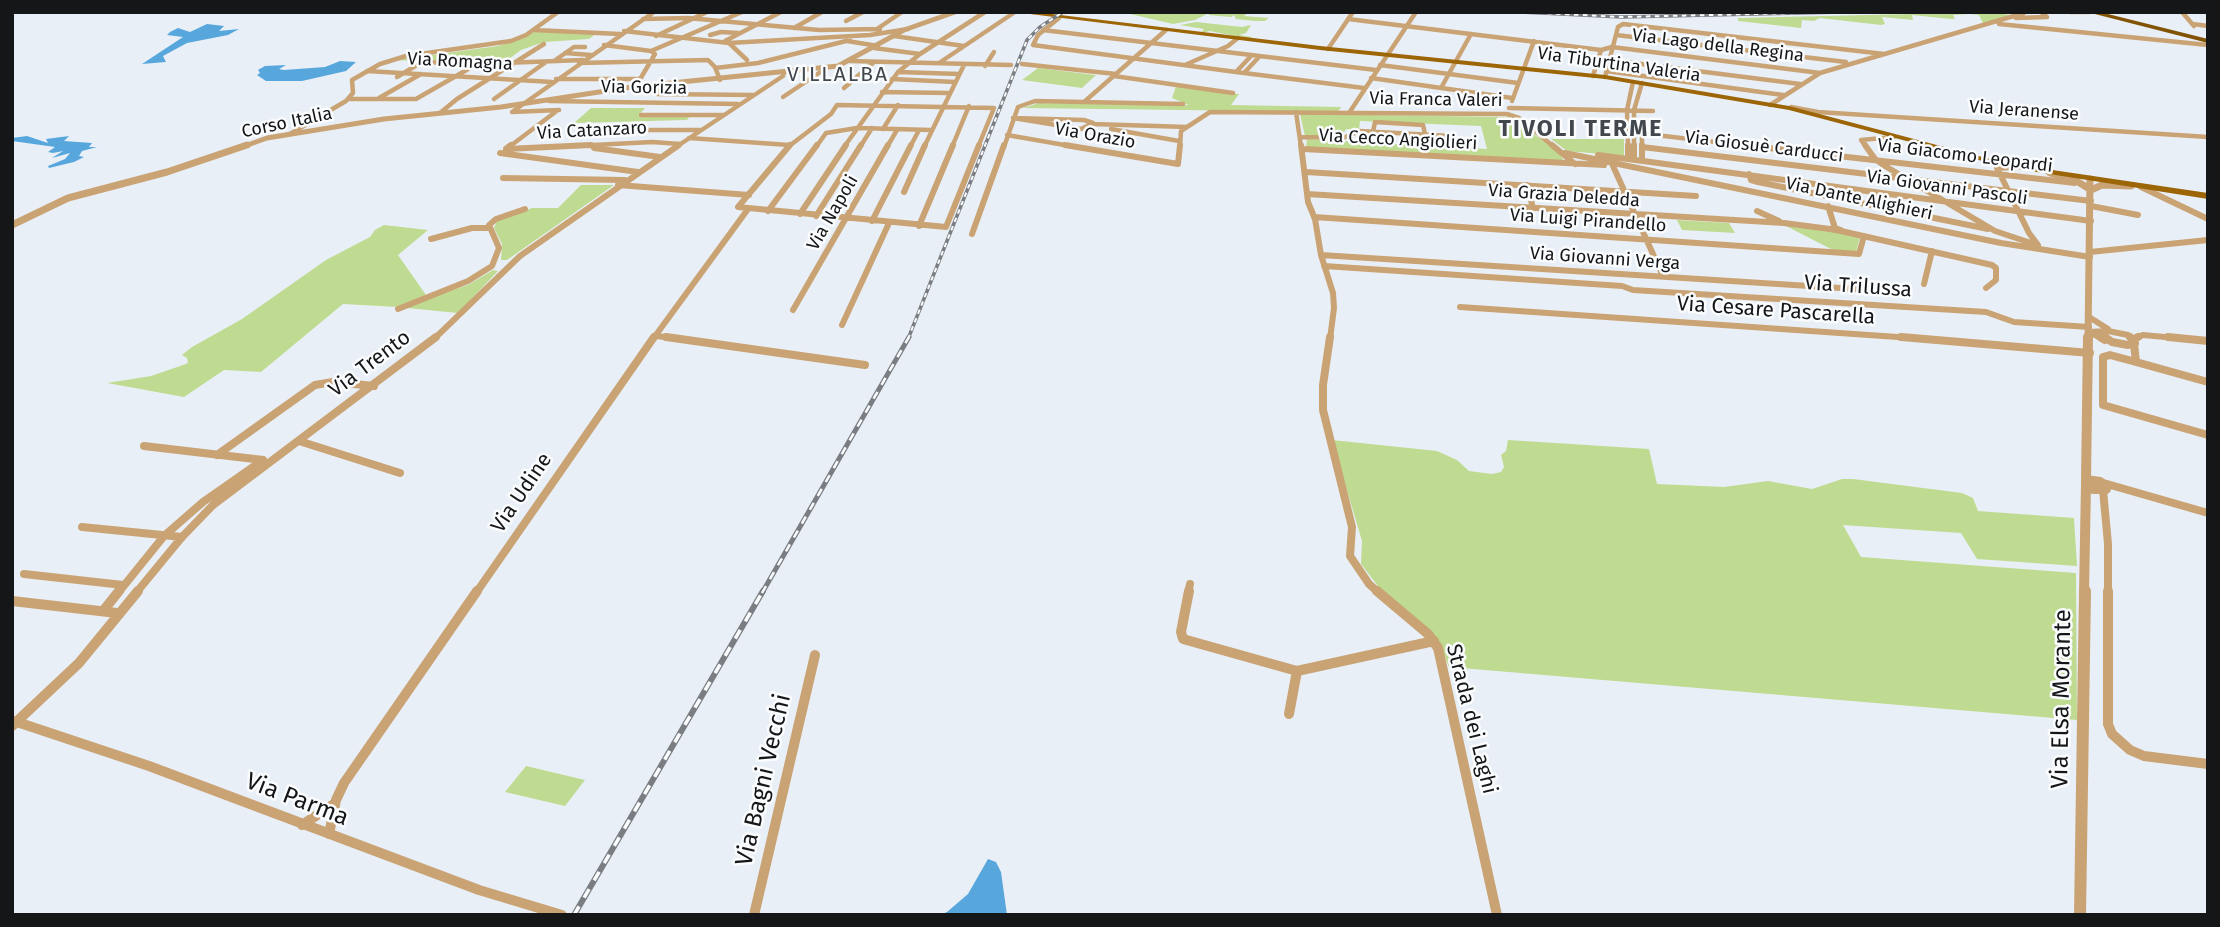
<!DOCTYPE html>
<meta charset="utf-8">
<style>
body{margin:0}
#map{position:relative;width:2220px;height:927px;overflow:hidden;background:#e9eff7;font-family:"Fira Sans",sans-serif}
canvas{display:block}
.frame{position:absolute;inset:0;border:14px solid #141618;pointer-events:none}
</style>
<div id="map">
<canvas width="2220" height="927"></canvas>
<div class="frame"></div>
</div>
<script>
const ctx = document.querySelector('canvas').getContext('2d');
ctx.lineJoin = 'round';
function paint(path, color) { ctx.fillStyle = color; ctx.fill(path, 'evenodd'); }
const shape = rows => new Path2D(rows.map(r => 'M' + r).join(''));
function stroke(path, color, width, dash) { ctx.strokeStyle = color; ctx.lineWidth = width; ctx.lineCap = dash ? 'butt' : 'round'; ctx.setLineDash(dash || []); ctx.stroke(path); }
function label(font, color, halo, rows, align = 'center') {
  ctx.font = font + ' "Fira Sans",sans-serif'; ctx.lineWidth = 5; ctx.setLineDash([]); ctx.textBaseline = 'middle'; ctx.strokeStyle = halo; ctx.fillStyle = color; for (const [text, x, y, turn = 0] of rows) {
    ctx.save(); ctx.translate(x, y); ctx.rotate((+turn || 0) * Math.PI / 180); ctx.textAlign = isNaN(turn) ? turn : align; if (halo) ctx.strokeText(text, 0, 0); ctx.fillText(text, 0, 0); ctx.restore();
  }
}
const green = shape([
 [1249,12,1244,16,1269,18,1265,21,1255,21,1236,19,1234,15,1231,17,1208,15,1212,13,1209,13,1195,20,1173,24,1126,13],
 [1997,12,2012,16,1984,25,1979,15,1970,14,1953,15,1955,19,1951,19,1912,15,1913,20,1882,17,1885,24,1881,25,1820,18,1814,21,1802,20,1801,28,1738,21,1738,18],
 [1196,22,1242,27,1251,25,1246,33,1239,35,1252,37,1249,39,1210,31,1201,33,1204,29,1180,25],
 [534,32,597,33,589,39,544,42,521,50,509,59,486,60,481,63,394,60,498,46,523,38],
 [1038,68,1096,75,1082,88,1022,80],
 [1176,86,1239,94,1231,105,1341,107,1338,112,1023,108,1039,103,1189,105,1172,98],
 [591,108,645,108,638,116,690,116,687,120,574,123],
 [1300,114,1510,117,1560,153,1564,162,1306,148,1307,139,1487,149,1481,126,1360,121,1359,130,1346,129,1341,137,1305,136],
 [1551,139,1624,139,1624,156,1567,151],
 [581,185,614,185,507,260,501,260,502,244,494,228,497,221,532,208,558,208],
 [1677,220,1729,223,1735,233,1682,230],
 [384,225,428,230,398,255,426,295,398,307,343,304,261,372,224,370,184,397,107,383,151,376,183,365,188,363,187,358,182,355,192,347,242,319,326,260,370,237,375,230],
 [1786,226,1819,228,1860,237,1856,252,1835,251],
 [493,270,498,271,458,313,407,308,417,302,468,285],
 [1332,440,1437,451,1457,460,1469,471,1492,474,1501,472,1504,467,1501,455,1506,451,1508,440,1649,449,1657,484,1724,487,1768,481,1812,489,1842,479,1853,479,1962,493,1973,498,1978,511,2074,518,2077,566,1977,559,1961,533,1843,525,1861,557,2076,573,2077,720,1449,667,1439,643,1381,590,1361,564,1362,541],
 [526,766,585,780,565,806,505,792]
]);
const water = shape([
 [207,24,224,26,219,31,239,29,228,35,187,43,163,56,166,62,142,64,183,37,167,35,170,32,178,28,190,32],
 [340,61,356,62,346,71,302,81,266,81,257,75,260,73,258,70,265,66,286,65,279,69,284,70,325,67],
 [27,136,48,143,46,139,69,136,64,141,92,143,89,147,97,147,82,151,79,156,84,157,74,162,49,168,48,166,65,159,70,153,52,158,63,151,53,153,48,152,55,147,12,141,12,138],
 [988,859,996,862,1001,872,1007,915,940,915,947,912,968,894]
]);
const minorFar3 = shape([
 [2070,12,2089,12],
 [2182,12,2194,26],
 [1059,18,1038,35,1033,45,1236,72],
 [2016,18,2047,17,2041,12],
 [643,19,688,18,819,30,880,29],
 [1348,19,1601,50],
 [846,21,863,12],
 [1999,24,2208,45],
 [2193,24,2208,26],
 [794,28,822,12],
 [877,29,902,12],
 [534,30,620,34],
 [1043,30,1376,70],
 [624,31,729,43,870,35,908,29],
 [710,35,721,32,738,33],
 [1616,35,1846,62],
 [656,36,707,12],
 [894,36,964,46],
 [725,41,781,12],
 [847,41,878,46],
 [729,43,747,60],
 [604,45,651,51],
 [874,48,920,54],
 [1328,49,1353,12],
 [565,53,591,55],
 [1251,56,1236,72,1244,73,1259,57],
 [1610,60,1800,84],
 [554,61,574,47,585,47],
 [850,61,1011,65],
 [579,63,708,60,715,67,720,80],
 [939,63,1015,12],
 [1022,64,1116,74],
 [1185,65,1228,46,1238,38],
 [1380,65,1518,83],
 [985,66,994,52],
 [715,68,758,63,850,40],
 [367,71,552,82],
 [1606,71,1783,95],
 [898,72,959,74],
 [1244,73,1364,88],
 [1114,76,1233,93],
 [1593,76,1601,50,1612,47,1820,73],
 [397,77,422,62,477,64,583,60],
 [1605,77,1618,27,1623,24,1884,54],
 [1371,78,1512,98],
 [556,79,640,79],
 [892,79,955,82],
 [664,84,658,94,753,95],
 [636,86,655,54,651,51,742,12],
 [844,88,874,62],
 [1441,88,1471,34],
 [882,92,948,93],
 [783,97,828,67],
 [379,98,421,74],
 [348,99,416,99,477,64],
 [494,99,546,62],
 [549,101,738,104],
 [1512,101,1534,41],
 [1084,102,1183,104],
 [1770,105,1820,73,2024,13],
 [1791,107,1818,112,2208,137],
 [1509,108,1653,111],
 [559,110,512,112,654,12],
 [1296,112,1301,147],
 [440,113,457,99,544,44],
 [1349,113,1416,12],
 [641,115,723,115],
 [1013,118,1084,120,1093,123,1081,129,1013,118],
 [1092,124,1187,127],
 [883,129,898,105],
 [1111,129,1179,141],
 [604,130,700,130],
 [1373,132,1375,122,1423,125,1425,134],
 [290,134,346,101,353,93,352,80,380,64,406,56,511,41,526,35,558,12],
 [1007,135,1076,147],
 [1301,137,1343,138,1360,131,1450,136],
 [689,138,789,145],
 [509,147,558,110],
 [555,147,652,142,680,144],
 [676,147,783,76,784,72],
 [788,147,831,114,837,105,994,108,978,147],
 [816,147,826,133,857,128,931,130],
 [844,147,898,72,920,54,985,12],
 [860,147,872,128],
 [887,147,897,130],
 [910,147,919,130],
 [924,147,964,65],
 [952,147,969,106],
 [1004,147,1018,107,1035,101,1084,102,1166,30],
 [1180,147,1181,131,1210,112,1507,114,1519,118,1554,147],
 [1628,147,1627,110,1633,82],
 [1634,147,1634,110,1642,83],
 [1642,147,1642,136,1647,134,1758,147],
 [1866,147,1861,140,1894,137]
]);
const minorFar2 = shape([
 [790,145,738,207,946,227,979,145],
 [1065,145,1178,164,1180,145],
 [1301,145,1308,202,1315,219,1321,255,1333,293,1334,308,1330,339],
 [1552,145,1575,164],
 [1628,145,1628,157],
 [1634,145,1634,158],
 [1642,145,1642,159],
 [1742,145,2075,183],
 [1865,145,1875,159,1885,166,1995,231,2037,245],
 [1642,147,2091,201],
 [507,148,511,145],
 [594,148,660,157],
 [506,149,591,145],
 [1303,149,1604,165],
 [500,153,638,172],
 [1565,153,2001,243,2090,257],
 [1598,155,2091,221],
 [1613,166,1663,276],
 [2016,167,1997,168,2029,233,2038,245],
 [1306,172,1696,196],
 [1749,174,1751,180,1758,182,1988,229],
 [503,178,625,180],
 [618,185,749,195],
 [1527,185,1533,208],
 [2141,187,2208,219],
 [904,192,925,145],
 [1307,194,1784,223,1830,229],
 [1828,206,1835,228],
 [2091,206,2138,215],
 [768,211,817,145],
 [1757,211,1779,221],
 [800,214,846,145],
 [816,216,861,145],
 [1314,217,1859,254,1864,236],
 [872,221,911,145],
 [919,226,953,145],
 [1835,228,1841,230,1841,231,1830,229,1835,228],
 [1841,231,1992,265,1996,268,1996,280,1986,288],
 [972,234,1004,145],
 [431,239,472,228,489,228],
 [2090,252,2208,240],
 [1321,255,1888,291],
 [1324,266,1622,286,1633,290,1986,312,2014,322,2089,327],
 [1924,284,1932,251],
 [1460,307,1927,339],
 [398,309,468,281,492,266,499,248,489,225,496,219,525,209],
 [793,310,888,145],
 [2089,317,2108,329],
 [842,325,889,223],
 [657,336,679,339],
 [434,339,520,256,679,145],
 [653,339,748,209],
 [2103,339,2089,332,2106,331],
 [2108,339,2102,335,2108,331,2128,335,2132,339],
 [2134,339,2143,335,2187,339]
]);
const minorFar1 = shape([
 [666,337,865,365],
 [1330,337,1323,385,1323,410,1352,527,1350,556,1369,584,1379,593],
 [1901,337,2090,353],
 [2100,337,2105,340],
 [2105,337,2112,342,2128,345,2135,343,2130,337],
 [2168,337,2208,341],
 [2134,339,2138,337],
 [2134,344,2136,362,2110,355,2103,357,2103,405,2208,435],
 [2136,362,2208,382],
 [299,441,400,473],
 [144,446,263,460],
 [217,455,315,385,333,382,374,386],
 [2100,482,2208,513],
 [2103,490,2108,544,2108,593],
 [82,527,182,537],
 [24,574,123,585],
 [118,593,164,536,203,502,263,460],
 [136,593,182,537,213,505,436,337],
 [476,593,654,337],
 [1188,593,1190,584]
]);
const minor = shape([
 [1189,591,1181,632,1183,639,1297,671,1434,641],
 [1377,591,1428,634,1438,648,1497,915],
 [2108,591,2108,724,2112,734,2130,750,2144,756,2208,764],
 [12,601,117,613],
 [103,611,119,591],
 [1289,714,1297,671],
 [14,721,149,766,479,890,562,915],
 [12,726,79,663,138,591],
 [302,825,334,804],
 [329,834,336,800,344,783,477,591],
 [754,915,815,655]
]);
const tertiaryFar3 = shape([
 [242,147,267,138,384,119,501,107,632,87,838,66,904,30,955,12]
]);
const tertiaryFar2 = shape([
 [2050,173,2075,180,2091,190],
 [2091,190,2102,185,2131,186],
 [12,225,68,198,167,172,247,145],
 [2088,339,2090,179]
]);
const tertiaryFar1 = shape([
 [2086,480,2088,337],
 [2086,480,2100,482,2106,489,2093,489,2086,484,2086,480],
 [2084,593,2086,484]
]);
const tertiary = shape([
 [2080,915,2085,591]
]);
const primary = shape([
 [1014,12,1035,12,1320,46,1605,75,1789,106,2005,163,2208,193,2208,199,2005,167,1789,110,1605,79,1320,50,1014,12]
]);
const motorway = shape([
 [2087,12,2100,12,2208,39,2208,43,2087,12]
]);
const railFar2 = shape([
 [1520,12,1622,17,1844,12],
 [908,339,1027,40,1040,27,1063,12]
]);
const railFar1 = shape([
 [762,593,909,337]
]);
const rail = shape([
 [574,915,763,591]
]);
const farStreetnames = [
 ["Via Lago della Regina",1718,46,7],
 ["Via Romagna",460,62,3],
 ["Via Tiburtina Valeria",1619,65,8],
 ["Via Gorizia",644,88,1],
 ["Via Franca Valeri",1436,100,1],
 ["Via Jeranense",2024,111,4],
 ["Corso Italia",287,123,-12],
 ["Via Catanzaro",592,131,-3],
 ["Via Orazio",1095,136,10],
 ["Via Cecco Angiolieri",1398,140,3],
 ["Via Giosuè Carducci",1764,147,7],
 ["Via Giacomo Leopardi",1965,156,7],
 ["Via Giovanni Pascoli",1947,188,8],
 ["Via Grazia Deledda",1564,196,4],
 ["Via Dante Alighieri",1859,199,12],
 ["Via Napoli",833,213,-60],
 ["Via Luigi Pirandello",1588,221,4],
 ["Via Giovanni Verga",1605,259,4]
];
const farQuarternames = [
 ["VILLALBA",838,75]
];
const streetNames = [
 ["Via Trilussa",1858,287,4],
 ["Via Cesare Pascarella",1776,311,4],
 ["Via Trento",370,364,-37],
 ["Via Udine",522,493,-56],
 ["Strada dei Laghi",1471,719,76]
];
const farDistrictnames = [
 ["TIVOLI TERME",1581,130]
];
const nearStreetnames = [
 ["Via Elsa Morante",2062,699,-89],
 ["Via Bagni Vecchi",764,780,-77],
 ["Via Parma",297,800,21]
];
paint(green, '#bfdb91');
paint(water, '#57a7dd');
stroke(minorFar3, '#c9a374', 4.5);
stroke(minorFar2, '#c9a374', 6);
stroke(minorFar1, '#c9a374', 8);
stroke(minor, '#c9a374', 10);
stroke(tertiaryFar3, '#c9a374', 5);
stroke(tertiaryFar2, '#c9a374', 7);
stroke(tertiaryFar1, '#c9a374', 10);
stroke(tertiary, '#c9a374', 12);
paint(primary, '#9c6506');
paint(motorway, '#825302');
stroke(railFar2, '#7a7e83', 3.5);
stroke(railFar1, '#7a7e83', 5);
stroke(rail, '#7a7e83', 6);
stroke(railFar2, '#fafcfd', 2, [4.5]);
stroke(railFar1, '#fafcfd', 2.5, [8]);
stroke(rail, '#fafcfd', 3.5, [10]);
label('18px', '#141618', '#fafcfd', farStreetnames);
ctx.letterSpacing = '2px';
label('21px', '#42464d', '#fafcfd', farQuarternames);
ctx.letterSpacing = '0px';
label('21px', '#141618', '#fafcfd', streetNames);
ctx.letterSpacing = '2px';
label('bold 23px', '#42464d', '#fafcfd', farDistrictnames);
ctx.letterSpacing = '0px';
label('24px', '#141618', '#fafcfd', nearStreetnames);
</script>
